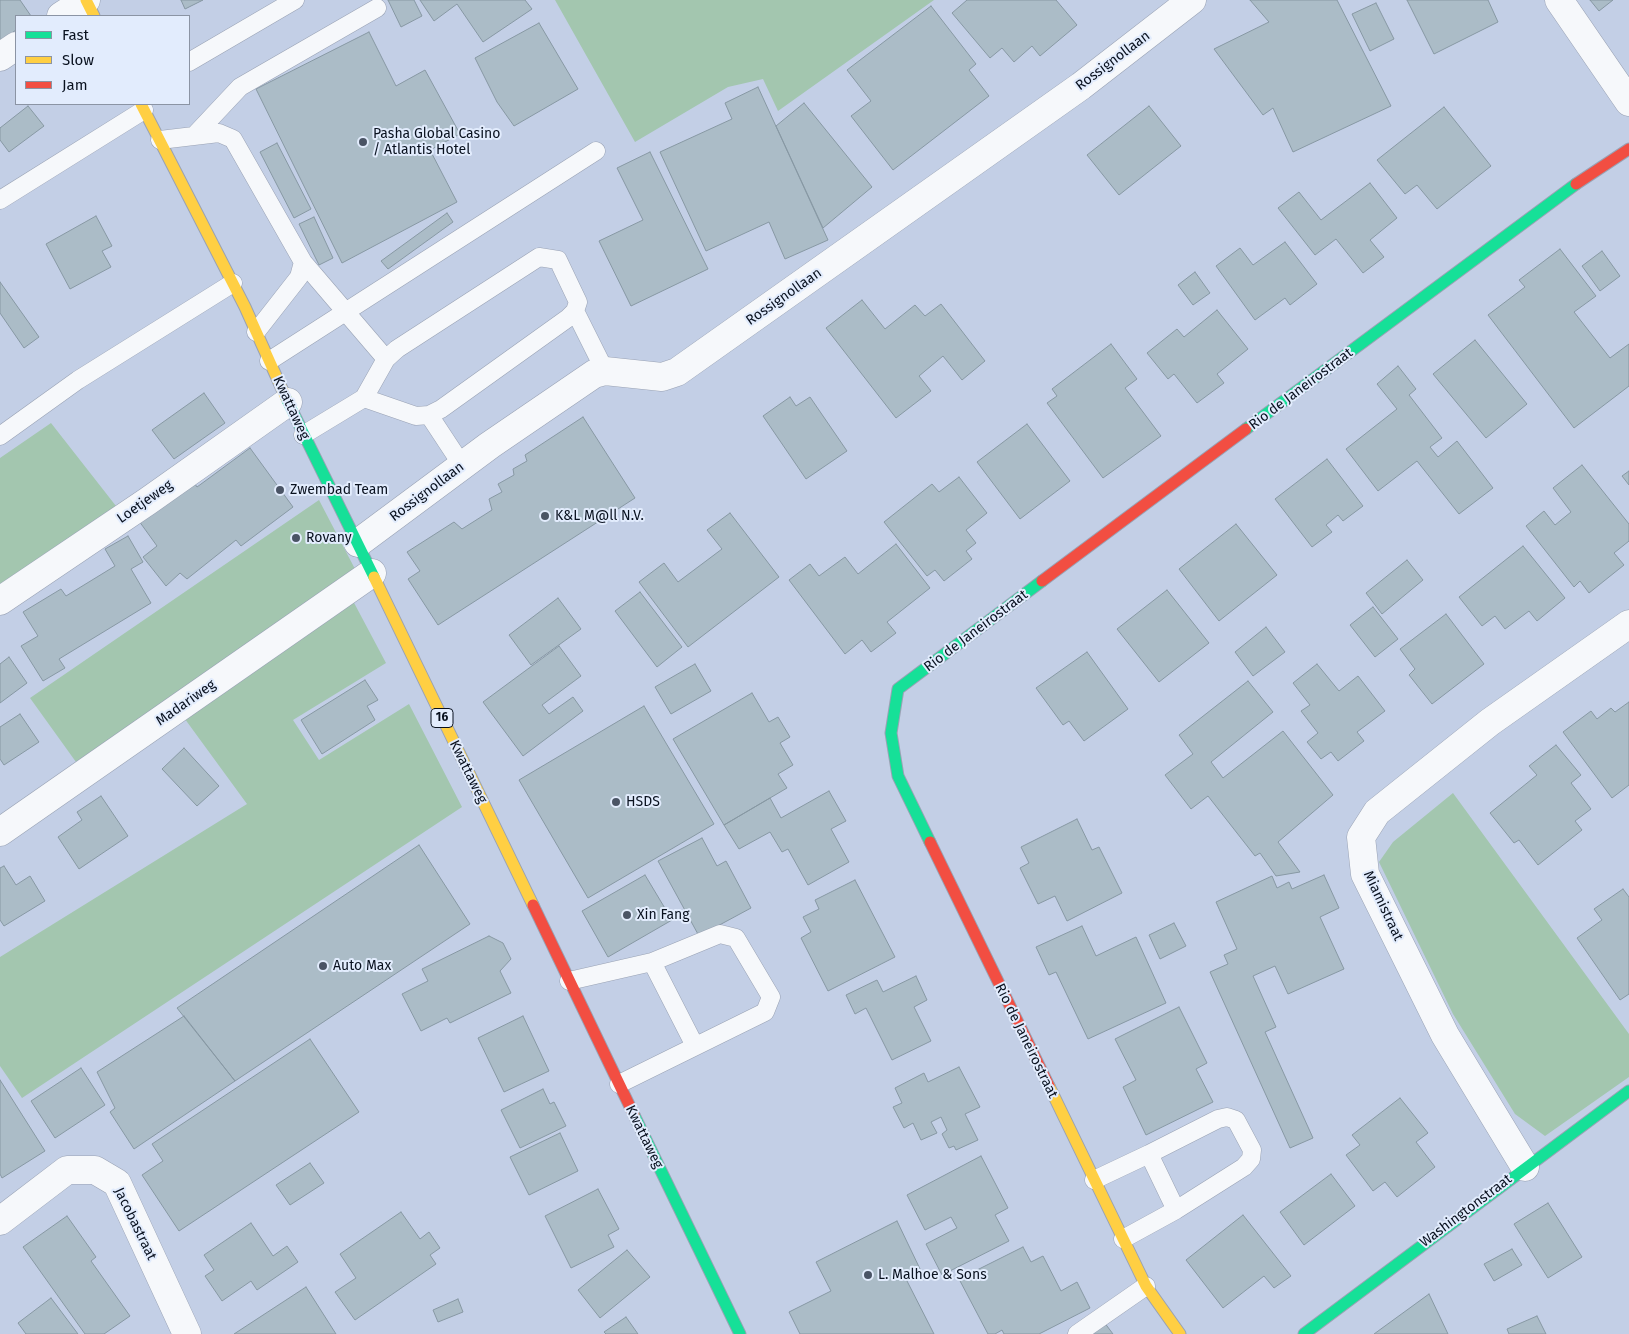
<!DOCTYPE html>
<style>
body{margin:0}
#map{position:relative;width:1629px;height:1334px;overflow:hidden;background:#c3cfe6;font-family:"Fira Sans",sans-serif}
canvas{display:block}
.legend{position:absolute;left:15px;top:15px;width:175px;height:90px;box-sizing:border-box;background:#e2ecfd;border:1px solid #8b94a4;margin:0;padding:6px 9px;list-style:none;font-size:15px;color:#09111f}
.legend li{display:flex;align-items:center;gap:10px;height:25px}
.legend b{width:25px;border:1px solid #8b94a4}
</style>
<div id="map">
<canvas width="1629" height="1334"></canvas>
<ul class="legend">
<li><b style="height:6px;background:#16e098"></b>Fast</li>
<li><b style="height:6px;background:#ffcf43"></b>Slow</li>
<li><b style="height:6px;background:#f24e42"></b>Jam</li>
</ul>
</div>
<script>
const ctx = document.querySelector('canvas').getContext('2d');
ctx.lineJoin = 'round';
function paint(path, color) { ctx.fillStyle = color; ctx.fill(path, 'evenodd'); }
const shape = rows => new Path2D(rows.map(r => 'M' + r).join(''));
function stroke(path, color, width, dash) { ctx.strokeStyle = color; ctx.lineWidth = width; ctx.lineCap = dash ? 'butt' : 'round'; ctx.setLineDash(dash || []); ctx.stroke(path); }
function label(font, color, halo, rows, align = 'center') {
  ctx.font = font + ' "Fira Sans",sans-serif'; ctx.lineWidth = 4; ctx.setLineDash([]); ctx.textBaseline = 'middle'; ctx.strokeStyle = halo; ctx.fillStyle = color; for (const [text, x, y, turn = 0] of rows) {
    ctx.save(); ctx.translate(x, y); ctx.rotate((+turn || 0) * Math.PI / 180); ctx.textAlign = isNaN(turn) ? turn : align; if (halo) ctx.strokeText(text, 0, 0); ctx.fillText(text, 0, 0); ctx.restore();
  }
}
const green = shape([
 [555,0,934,0,778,111,763,79,728,87,635,142],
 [51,423,116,506,0,584,0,458],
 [319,500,355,569,76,762,30,698],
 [352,599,386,663,293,720,319,760,409,704,462,807,22,1098,0,1066,0,957,247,804,182,715],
 [1453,793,1629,1034,1629,1077,1545,1136,1515,1114,1453,1014,1379,862,1393,842]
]);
const building = shape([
 [0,0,20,0,31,16,16,16,16,30,0,41,0,0],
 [181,0,203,0,185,9,181,0],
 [388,0,414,0,422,16,401,27,388,0],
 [420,0,525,0,532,9,483,42,457,4,434,21,420,0],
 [967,0,1056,0,1077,25,1040,56,1032,46,1014,62,1002,48,990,58,952,13,967,0],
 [1250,0,1337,0,1391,106,1293,152,1273,108,1263,115,1214,49,1269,22,1250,0],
 [1407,0,1488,0,1498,22,1434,54,1407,0],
 [1590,0,1613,0,1599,11,1590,0],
 [1376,3,1394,39,1370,51,1352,14,1376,3],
 [931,6,976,64,969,70,989,96,893,170,851,116,871,101,847,70,931,6],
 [539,23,578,89,514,126,497,102,475,58,539,23],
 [369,32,396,86,425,70,460,134,430,150,457,202,342,263,256,89,369,32],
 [758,87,828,240,785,259,769,222,706,251,660,152,732,119,725,103,758,87],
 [804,103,872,187,823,228,776,126,804,103],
 [28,106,44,126,9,152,0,140,0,128,28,106],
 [1149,106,1181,146,1119,195,1087,155,1149,106],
 [1444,107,1491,166,1437,209,1417,185,1405,194,1377,160,1444,107],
 [277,143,311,209,294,218,260,152,277,143],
 [650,152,708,269,631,306,599,241,643,220,617,168,650,152],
 [1370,183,1397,218,1370,240,1384,257,1363,273,1336,239,1315,255,1278,208,1299,192,1321,220,1370,183],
 [447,213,453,222,388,269,381,261,447,213],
 [96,216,112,246,102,251,111,267,70,289,46,244,96,216],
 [314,217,333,258,319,265,299,224,314,217],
 [1285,242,1317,284,1290,305,1285,298,1255,320,1216,266,1240,248,1253,265,1285,242],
 [1560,249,1596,296,1574,312,1610,358,1629,344,1629,386,1574,428,1488,315,1525,287,1519,280,1560,249],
 [1602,251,1620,276,1600,291,1582,266,1602,251],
 [1195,272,1210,293,1193,305,1178,285,1195,272],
 [0,282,39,337,24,348,0,313,0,282],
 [862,300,885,329,915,305,925,316,941,304,985,361,962,380,943,356,919,376,931,391,896,418,826,328,862,300],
 [1217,310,1248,349,1217,374,1224,383,1197,403,1174,374,1168,379,1147,353,1177,329,1184,337,1217,310],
 [1475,340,1527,404,1486,438,1433,374,1475,340],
 [1111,344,1137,379,1125,388,1161,436,1103,478,1047,403,1057,396,1052,389,1111,344],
 [1398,366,1416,389,1409,395,1442,438,1430,447,1438,457,1457,441,1493,488,1459,514,1417,461,1378,491,1346,449,1397,409,1377,384,1398,366],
 [204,393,225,423,174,459,152,430,204,393],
 [790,397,796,406,810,397,847,451,806,479,763,416,790,397],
 [583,417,635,498,438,625,408,579,420,571,407,552,454,522,462,529,492,510,489,499,502,492,498,484,514,475,513,469,527,461,525,455,583,417],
 [1027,424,1070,481,1020,519,977,462,1027,424],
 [250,448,293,507,241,546,236,540,187,579,180,573,166,586,143,557,157,546,139,521,193,481,197,487,250,448],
 [1327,459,1363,506,1343,521,1338,515,1326,525,1332,532,1312,547,1275,499,1327,459],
 [1582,465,1629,524,1629,541,1614,553,1624,565,1589,593,1580,581,1574,587,1526,526,1544,511,1555,525,1571,512,1553,488,1582,465],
 [1629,471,1629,485,1622,476,1629,471],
 [959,477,987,513,966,530,976,543,966,551,972,559,944,581,935,570,927,576,884,522,932,484,939,492,959,477],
 [730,513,779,577,688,647,639,582,664,563,678,582,722,549,707,530,730,513],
 [1236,524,1277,575,1219,621,1179,569,1236,524],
 [128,536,143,562,131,569,151,603,59,659,65,668,43,681,21,646,38,636,23,612,61,589,66,596,115,566,105,549,128,536],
 [896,544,930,588,887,622,896,633,871,652,862,640,845,654,789,580,810,564,819,576,845,557,858,574,896,544],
 [1523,546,1565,598,1537,621,1529,611,1505,629,1495,616,1482,626,1459,597,1523,546],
 [1407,560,1423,580,1382,614,1366,593,1407,560],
 [1167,590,1209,643,1159,682,1117,629,1167,590],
 [640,592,682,647,657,667,615,611,640,592],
 [558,598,581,629,531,665,509,635,558,598],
 [1373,607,1398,639,1375,657,1350,625,1373,607],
 [1446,614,1484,664,1432,704,1409,675,1415,669,1400,649,1446,614],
 [1266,627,1285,652,1253,676,1235,652,1266,627],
 [559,646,581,676,542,705,549,714,573,697,583,711,523,756,483,702,559,646],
 [1087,652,1128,709,1084,741,1069,721,1063,725,1036,688,1087,652],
 [9,657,27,683,0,703,0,664,9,657],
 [695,664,711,691,671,714,655,687,695,664],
 [1317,664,1339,691,1358,676,1385,711,1357,732,1364,741,1338,761,1331,752,1321,759,1307,742,1318,733,1301,711,1310,705,1293,683,1317,664],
 [365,680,378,700,367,706,375,720,322,754,301,720,365,680],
 [1248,681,1273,712,1211,762,1223,778,1283,731,1333,795,1278,842,1300,872,1276,876,1260,853,1255,856,1208,796,1191,809,1165,775,1193,754,1179,735,1248,681],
 [752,693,769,722,778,717,790,737,780,743,793,765,778,774,787,788,724,825,673,739,752,693],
 [1629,702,1629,785,1612,798,1563,732,1591,711,1597,719,1611,708,1615,712,1629,702],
 [644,706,714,824,588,898,519,780,644,706],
 [20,714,39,742,4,765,0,759,0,727,20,714],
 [1556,745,1581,775,1571,783,1591,809,1575,821,1582,830,1538,865,1519,840,1514,843,1490,813,1537,775,1529,766,1556,745],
 [184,748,219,786,197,806,162,769,184,748],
 [829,791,846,821,831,829,849,862,808,885,788,849,782,852,770,832,739,849,724,825,770,798,781,818,829,791],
 [101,796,128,836,79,869,58,837,82,820,77,812,101,796],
 [1077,819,1092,850,1099,847,1122,893,1067,921,1055,896,1038,904,1020,868,1029,863,1021,847,1077,819],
 [702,838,717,866,726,861,751,908,699,936,658,861,702,838],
 [419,845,470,924,235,1081,177,1008,419,845],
 [4,866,16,885,30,876,45,901,4,926,0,920,0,868,4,866],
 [645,875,672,920,608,957,582,911,645,875],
 [1324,875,1339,908,1320,917,1344,969,1288,994,1275,966,1253,976,1276,1027,1265,1032,1313,1138,1290,1148,1210,972,1228,964,1224,955,1237,949,1216,902,1272,876,1277,888,1289,882,1292,889,1324,875],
 [855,880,895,957,828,991,801,938,811,932,803,917,819,909,815,900,855,880],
 [1623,889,1629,897,1629,994,1620,1000,1577,938,1602,920,1594,909,1623,889],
 [1174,923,1186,946,1160,959,1149,935,1174,923],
 [1082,926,1096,956,1136,937,1166,1003,1088,1039,1056,972,1049,975,1036,947,1082,926],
 [489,936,503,943,511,959,500,971,511,993,450,1023,447,1018,421,1031,402,994,428,981,422,969,489,936],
 [916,976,927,1000,914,1007,931,1041,892,1060,866,1008,855,1014,846,995,877,980,883,992,916,976],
 [1179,1007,1207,1063,1196,1069,1213,1102,1146,1135,1123,1087,1136,1080,1115,1039,1179,1007],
 [184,1016,235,1081,134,1149,110,1112,115,1108,97,1072,184,1016],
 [523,1016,549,1071,504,1092,478,1038,523,1016],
 [310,1039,359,1112,179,1231,142,1175,163,1161,152,1144,310,1039],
 [959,1067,980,1107,965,1114,978,1140,956,1150,954,1146,949,1148,942,1134,947,1130,941,1117,931,1122,937,1133,921,1140,913,1123,904,1128,893,1107,902,1103,895,1088,924,1073,928,1082,959,1067],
 [81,1068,105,1105,55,1138,31,1101,81,1068],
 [0,1080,45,1151,2,1178,0,1174,0,1080],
 [543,1089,550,1104,554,1102,566,1126,520,1148,501,1110,543,1089],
 [1400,1098,1428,1133,1416,1142,1435,1167,1397,1197,1385,1182,1373,1191,1346,1155,1360,1145,1352,1135,1400,1098],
 [560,1133,578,1171,529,1195,510,1157,560,1133],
 [981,1156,1008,1208,995,1215,1009,1241,942,1275,926,1244,957,1228,951,1217,925,1230,907,1195,981,1156],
 [310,1163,324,1183,290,1205,276,1185,310,1163],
 [1331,1174,1355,1206,1304,1245,1280,1212,1331,1174],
 [598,1189,619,1229,608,1235,614,1247,571,1268,545,1216,598,1189],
 [1548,1203,1582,1257,1548,1278,1514,1224,1548,1203],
 [401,1212,420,1239,429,1232,440,1248,430,1255,436,1264,355,1320,335,1292,356,1278,340,1254,401,1212],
 [1243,1215,1291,1276,1274,1288,1264,1276,1223,1308,1186,1260,1243,1215],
 [67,1216,96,1257,91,1261,130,1316,104,1334,85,1334,23,1247,67,1216],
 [897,1221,921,1271,906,1279,934,1334,800,1334,789,1312,831,1291,816,1262,897,1221],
 [251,1223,273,1256,287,1246,298,1262,257,1290,251,1281,222,1301,205,1276,214,1270,204,1255,251,1223],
 [1023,1247,1031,1262,1043,1256,1061,1291,1077,1282,1090,1308,1039,1334,1004,1334,1002,1330,995,1334,988,1334,959,1279,1023,1247],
 [1512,1249,1522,1265,1494,1281,1484,1264,1512,1249],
 [627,1250,650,1277,600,1318,578,1290,627,1250],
 [306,1287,336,1334,234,1334,306,1287],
 [1429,1294,1448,1334,1374,1334,1429,1294],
 [51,1298,78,1334,26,1334,18,1323,51,1298],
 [458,1299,463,1312,438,1322,433,1310,458,1299],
 [1537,1316,1546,1334,1509,1334,1507,1329,1537,1316],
 [626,1317,638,1334,606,1334,604,1332,626,1317],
 [1104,1322,1113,1334,1089,1334,1104,1322]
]);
const lane = shape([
 [189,62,295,0],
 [194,136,240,87,377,8],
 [160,140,219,133,233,139,303,262,299,277,256,332],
 [0,200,144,110],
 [303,262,386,359],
 [575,311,605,371],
 [269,361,596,151],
 [429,415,462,465],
 [303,435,364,398,386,359,397,349,539,257,558,260,578,302,575,311,568,318,441,409,429,415,416,416,364,398],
 [0,436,78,380,233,283],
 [652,962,695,1046],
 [569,981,652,962,720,934,736,938,771,997,765,1012,619,1084],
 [1149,1154,1176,1210],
 [1094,1180,1149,1154,1218,1119,1227,1117,1236,1120,1252,1150,1251,1159,1244,1167,1176,1210,1123,1239],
 [1077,1334,1146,1286]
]);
const street = shape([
 [1559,0,1629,102],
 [61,16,86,0],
 [0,57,16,46],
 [358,543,490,445,594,374,605,371,662,377,677,372,1081,86,1192,0],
 [0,601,148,501,288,402],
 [0,832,372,573],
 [1525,1167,1445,1035,1365,874,1361,837,1377,812,1490,722,1629,624],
 [0,1221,67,1170,95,1170,117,1183,187,1334]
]);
const fast = shape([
 [286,398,374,577],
 [1246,429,1576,184],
 [930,842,898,776,891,733,898,689,1042,581],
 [634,1115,740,1334],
 [1304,1334,1629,1091]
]);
const slow = shape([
 [86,0,94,16],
 [141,104,245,307,286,398],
 [374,577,533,905],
 [1049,1086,1146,1286,1180,1334]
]);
const jam = shape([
 [1576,184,1629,149],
 [1042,581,1246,429],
 [930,842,1049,1086],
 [533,905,634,1115]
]);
const markers = [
 [363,142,5,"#4a5465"],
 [280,490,5,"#4a5465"],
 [545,516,5,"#4a5465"],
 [296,538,5,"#4a5465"],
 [616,802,5,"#4a5465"],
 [627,915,5,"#4a5465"],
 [323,966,5,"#4a5465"],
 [868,1275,5,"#4a5465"]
];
const shields = [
 [442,718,22]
];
const shieldNames = [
 ["16",442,718]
];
const streetNames = [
 ["Rossignollaan",1113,61,-37],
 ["Rossignollaan",784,297,-35],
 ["Rio de Janeirostraat",1301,389,-37],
 ["Kwattaweg",291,408,65],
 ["Rossignollaan",427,492,-37],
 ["Loetjeweg",145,502,-35],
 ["Rio de Janeirostraat",976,631,-37],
 ["Madariweg",186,703,-35],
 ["Kwattaweg",468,772,64],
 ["Miamistraat",1383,906,65],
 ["Rio de Janeirostraat",1026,1041,64],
 ["Kwattaweg",644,1137,64],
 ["Washingtonstraat",1466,1211,-37],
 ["Jacobastraat",135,1224,64]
];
const poiNames = [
 ["Pasha Global Casino",373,134],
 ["/ Atlantis Hotel",373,150],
 ["Zwembad Team",290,490],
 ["K&L M@ll N.V.",555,516],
 ["Rovany",306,538],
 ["HSDS",626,802],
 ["Xin Fang",637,915],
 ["Auto Max",333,966],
 ["L. Malhoe & Sons",878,1275]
];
paint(green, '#a3c6af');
paint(building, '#abbcc7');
stroke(building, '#8798a3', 1);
stroke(lane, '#99a2b4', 19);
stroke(street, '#99a2b4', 29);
stroke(fast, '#99a2b4', 13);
stroke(slow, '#99a2b4', 13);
stroke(jam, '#99a2b4', 13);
stroke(lane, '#f6f8fb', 18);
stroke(street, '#f6f8fb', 28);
stroke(fast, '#16e098', 11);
stroke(slow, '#ffcf43', 11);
stroke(jam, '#f24e42', 11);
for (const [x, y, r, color] of markers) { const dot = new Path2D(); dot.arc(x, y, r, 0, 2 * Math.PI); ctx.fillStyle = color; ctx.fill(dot); stroke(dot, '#e2ecfd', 2); }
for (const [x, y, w] of shields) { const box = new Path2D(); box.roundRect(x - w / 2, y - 9.5, w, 19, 4); ctx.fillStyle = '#e2ecfd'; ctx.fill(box); stroke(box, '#09111f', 1); }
label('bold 12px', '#09111f', null, shieldNames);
label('14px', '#09111f', '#e2ecfd', streetNames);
label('14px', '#09111f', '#e2ecfd', poiNames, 'left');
</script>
